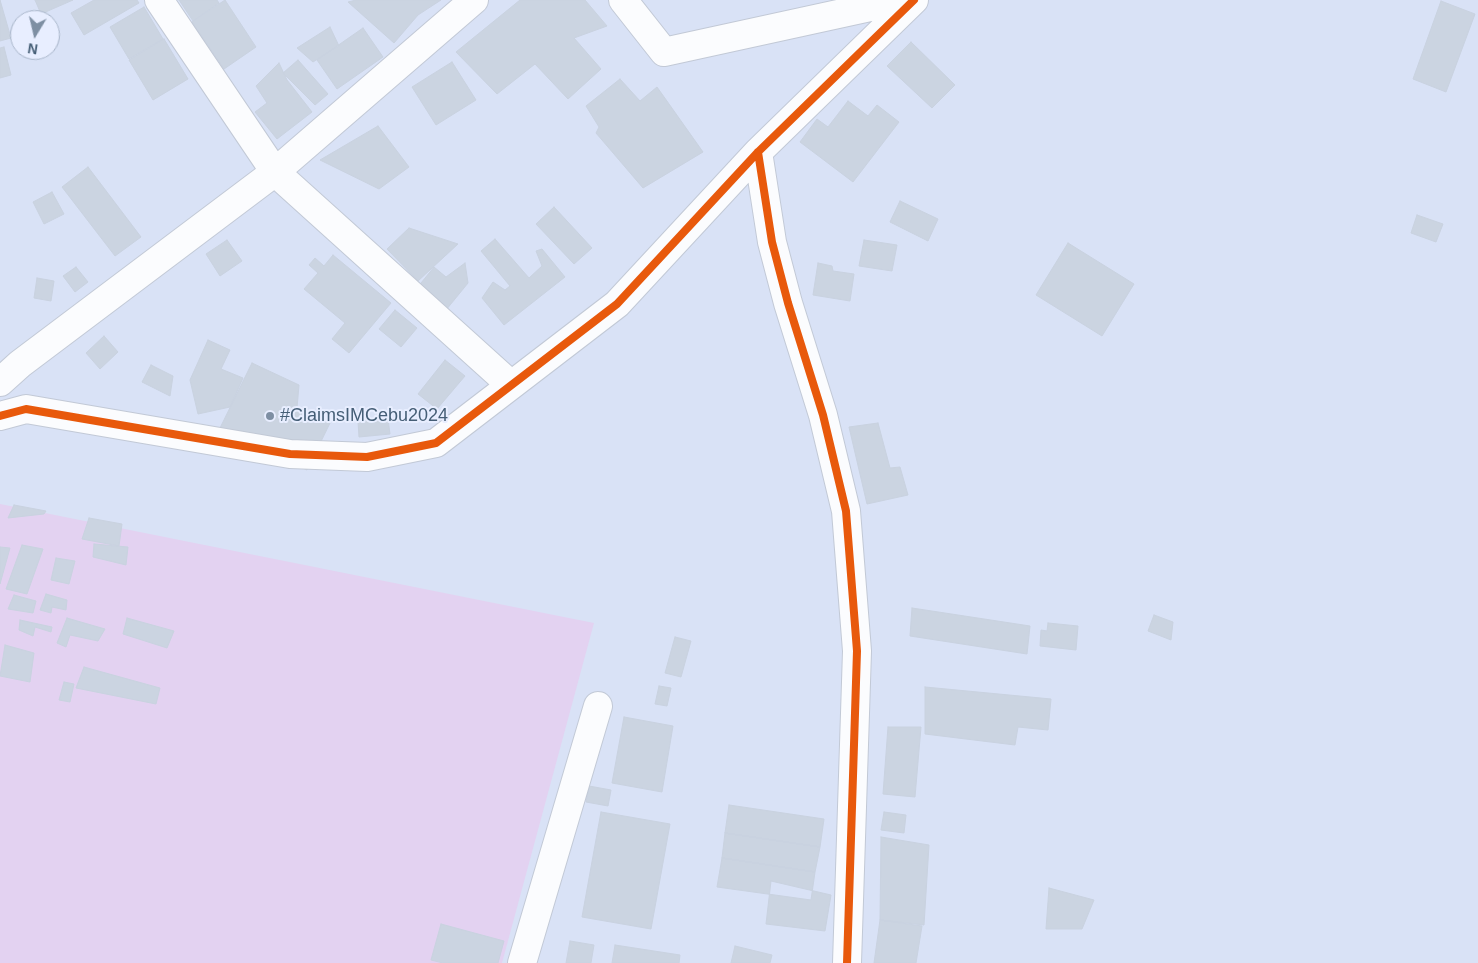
<!DOCTYPE html>
<style>
body{margin:0}
#map{position:relative;width:1478px;height:963px;overflow:hidden;background:#e7eaf7;font-family:Arial,sans-serif}
canvas{display:block}
.north{position:absolute;left:10px;top:10px;width:50px;height:50px;box-sizing:border-box;background:#e8eeff;border:1px solid #a7b4c8;border-radius:50%;rotate:189deg;font-size:14px;font-weight:700;line-height:20px;text-align:center;color:#455e76}
.north::after{content:'';display:block;margin:auto;width:18px;height:22px;background:#7e8fa3;clip-path:polygon(50% 0,100% 100%,50% 72%,0 100%)}
</style>
<div id="map">
<canvas width="1478" height="963"></canvas>
<div class="north">N</div>
</div>
<script>
const ctx = document.querySelector('canvas').getContext('2d');
ctx.lineJoin = 'round';
function paint(path, color) { ctx.fillStyle = color; ctx.fill(path, 'evenodd'); }
const shape = rows => new Path2D(rows.map(r => 'M' + r).join(''));
function stroke(path, color, width, dash) { ctx.strokeStyle = color; ctx.lineWidth = width; ctx.lineCap = dash ? 'butt' : 'round'; ctx.setLineDash(dash || []); ctx.stroke(path); }
function label(font, color, halo, rows, align = 'center') {
  ctx.font = font + ' Arial,sans-serif'; ctx.lineWidth = 4; ctx.setLineDash([]); ctx.textBaseline = 'middle'; ctx.strokeStyle = halo; ctx.fillStyle = color; for (const [text, x, y, turn = 0] of rows) {
    ctx.save(); ctx.translate(x, y); ctx.rotate((+turn || 0) * Math.PI / 180); ctx.textAlign = isNaN(turn) ? turn : align; if (halo) ctx.strokeText(text, 0, 0); ctx.fillText(text, 0, 0); ctx.restore();
  }
}
const residential = shape([
 [0,0,1478,0,1478,963,0,963],
 [20,20,50,20,50,50,20,50]
]);
const green = shape([
 [0,504,594,623,502,963,0,963]
]);
const building = shape([
 [0,0,11,38,0,41,0,0],
 [35,0,73,0,41,14,35,0],
 [94,0,137,0,139,3,84,35,71,13,94,0],
 [179,0,217,0,219,3,193,21,179,0],
 [225,0,256,47,224,69,192,22,225,0],
 [356,0,441,0,418,15,394,43,348,2,356,0],
 [520,0,585,0,607,26,574,38,601,69,568,99,535,64,497,94,456,52,520,0],
 [1441,1,1475,14,1446,92,1413,79,1441,1],
 [144,7,163,39,129,59,110,27,144,7],
 [330,27,339,46,333,49,313,62,297,48,330,27],
 [363,28,383,57,337,89,317,60,363,28],
 [164,39,188,79,153,100,129,60,164,39],
 [911,42,955,85,932,108,887,66,911,42],
 [4,47,11,75,0,78,0,48,4,47],
 [298,60,328,94,315,105,283,73,298,60],
 [452,62,476,100,436,125,412,87,452,62],
 [279,63,287,80,312,112,277,139,255,112,267,103,256,86,279,63],
 [620,79,640,101,657,87,703,152,643,188,596,133,599,127,586,106,620,79],
 [848,101,868,116,877,105,899,122,853,182,800,142,817,119,828,127,848,101],
 [378,126,409,167,379,189,320,160,378,126],
 [88,167,141,237,115,256,62,187,88,167],
 [52,192,64,214,44,224,33,202,52,192],
 [900,201,938,219,928,241,890,222,900,201],
 [554,207,592,248,574,264,536,224,554,207],
 [1417,215,1443,224,1436,242,1411,233,1417,215],
 [409,228,458,244,418,281,387,249,409,228],
 [495,239,529,278,542,266,536,251,542,249,565,277,504,325,482,298,493,282,505,290,510,286,481,251,495,239],
 [227,240,242,261,220,276,206,254,227,240],
 [864,240,897,245,892,271,859,266,864,240],
 [1068,243,1134,284,1102,336,1036,295,1068,243],
 [333,255,391,303,349,353,332,339,345,323,304,289,318,273,309,265,315,258,324,266,333,255],
 [465,263,468,283,446,310,417,288,434,267,446,277,465,263],
 [818,263,832,266,833,271,854,274,850,301,813,295,818,263],
 [76,267,88,282,75,292,63,276,76,267],
 [37,278,54,281,51,301,34,298,37,278],
 [395,310,417,328,401,347,379,329,395,310],
 [104,336,118,352,100,369,86,353,104,336],
 [208,340,230,350,221,369,243,378,230,407,198,414,190,380,208,340],
 [445,360,465,376,437,409,418,394,445,360],
 [252,363,299,385,297,408,330,423,307,470,220,428,252,363],
 [151,365,173,376,170,396,142,382,151,365],
 [388,419,390,434,359,437,358,421,388,419],
 [878,423,890,468,900,467,908,495,867,504,849,427,878,423],
 [14,505,46,511,44,514,8,518,14,505],
 [89,518,122,524,119,546,82,539,89,518],
 [94,544,128,547,126,565,93,557,94,544],
 [22,545,43,549,27,594,6,589,22,545],
 [0,547,10,548,0,584,0,547],
 [56,558,75,561,69,584,51,580,56,558],
 [46,594,67,600,66,610,52,607,51,613,40,610,46,594],
 [14,595,36,601,33,613,8,609,14,595],
 [912,608,1030,626,1027,654,910,636,912,608],
 [1154,615,1173,622,1171,640,1148,631,1154,615],
 [67,618,105,629,98,641,70,635,66,647,57,643,67,618],
 [127,618,174,631,167,648,123,634,127,618],
 [20,620,52,627,51,632,35,627,33,636,19,630,20,620],
 [1048,623,1078,626,1076,650,1040,646,1041,630,1047,631,1048,623],
 [675,637,691,641,681,677,665,673,675,637],
 [5,645,34,653,30,682,0,676,5,645],
 [84,667,160,688,156,704,76,688,84,667],
 [64,682,74,684,70,702,59,700,64,682],
 [659,686,671,688,667,706,655,704,659,686],
 [925,687,1051,699,1048,730,1018,727,1015,745,925,734,925,687],
 [624,717,673,726,662,792,612,783,624,717],
 [888,727,921,727,915,797,883,794,888,727],
 [589,786,611,790,608,806,586,802,589,786],
 [729,805,824,819,820,847,725,833,729,805],
 [601,812,670,824,651,929,582,917,601,812],
 [884,812,906,815,904,833,881,830,884,812],
 [725,833,820,847,815,872,722,858,725,833],
 [881,837,929,845,924,925,880,920,881,837],
 [722,858,815,872,811,900,717,887,722,858],
 [771,881,831,895,825,931,766,924,771,881],
 [1049,888,1094,900,1082,929,1046,929,1049,888],
 [880,920,922,926,916,963,874,963,880,920],
 [441,924,504,941,498,963,443,963,431,960,441,924],
 [570,941,594,945,591,963,566,963,570,941],
 [615,945,680,955,679,963,612,963,615,945],
 [735,946,772,955,770,963,731,963,735,946]
]);
const minor = shape([
 [159,0,275,172,511,385],
 [623,0,664,52,902,0],
 [758,152,772,242,788,303,823,415,846,511,857,651,847,963],
 [0,382,20,364,275,172,474,0],
 [0,416,26,409,290,454,367,457,436,443,617,304,758,152,914,0],
 [522,963,598,706]
]);
const cycleway = shape([
 [758,152,772,242,788,303,823,415,846,511,857,651,847,963],
 [0,416,26,409,290,454,367,457,436,443,617,304,758,152,914,0]
]);
const markers = [
 [270,416,5,"#7e8fa3"]
];
const poiNames = [
 ["#ClaimsIMCebu2024",280,416]
];
paint(residential, '#d9e2f6');
paint(green, '#e3d2f1');
paint(building, '#cbd4e1');
stroke(building, '#c9d2e0', 1);
stroke(minor, '#c2c9d6', 30);
stroke(minor, '#fbfcfe', 28);
stroke(cycleway, '#e8590c', 8);
for (const [x, y, r, color] of markers) { const dot = new Path2D(); dot.arc(x, y, r, 0, 2 * Math.PI); ctx.fillStyle = color; ctx.fill(dot); stroke(dot, '#e8eeff', 2); }
label('18px', '#455e76', '#e8eeff', poiNames, 'left');
</script>
